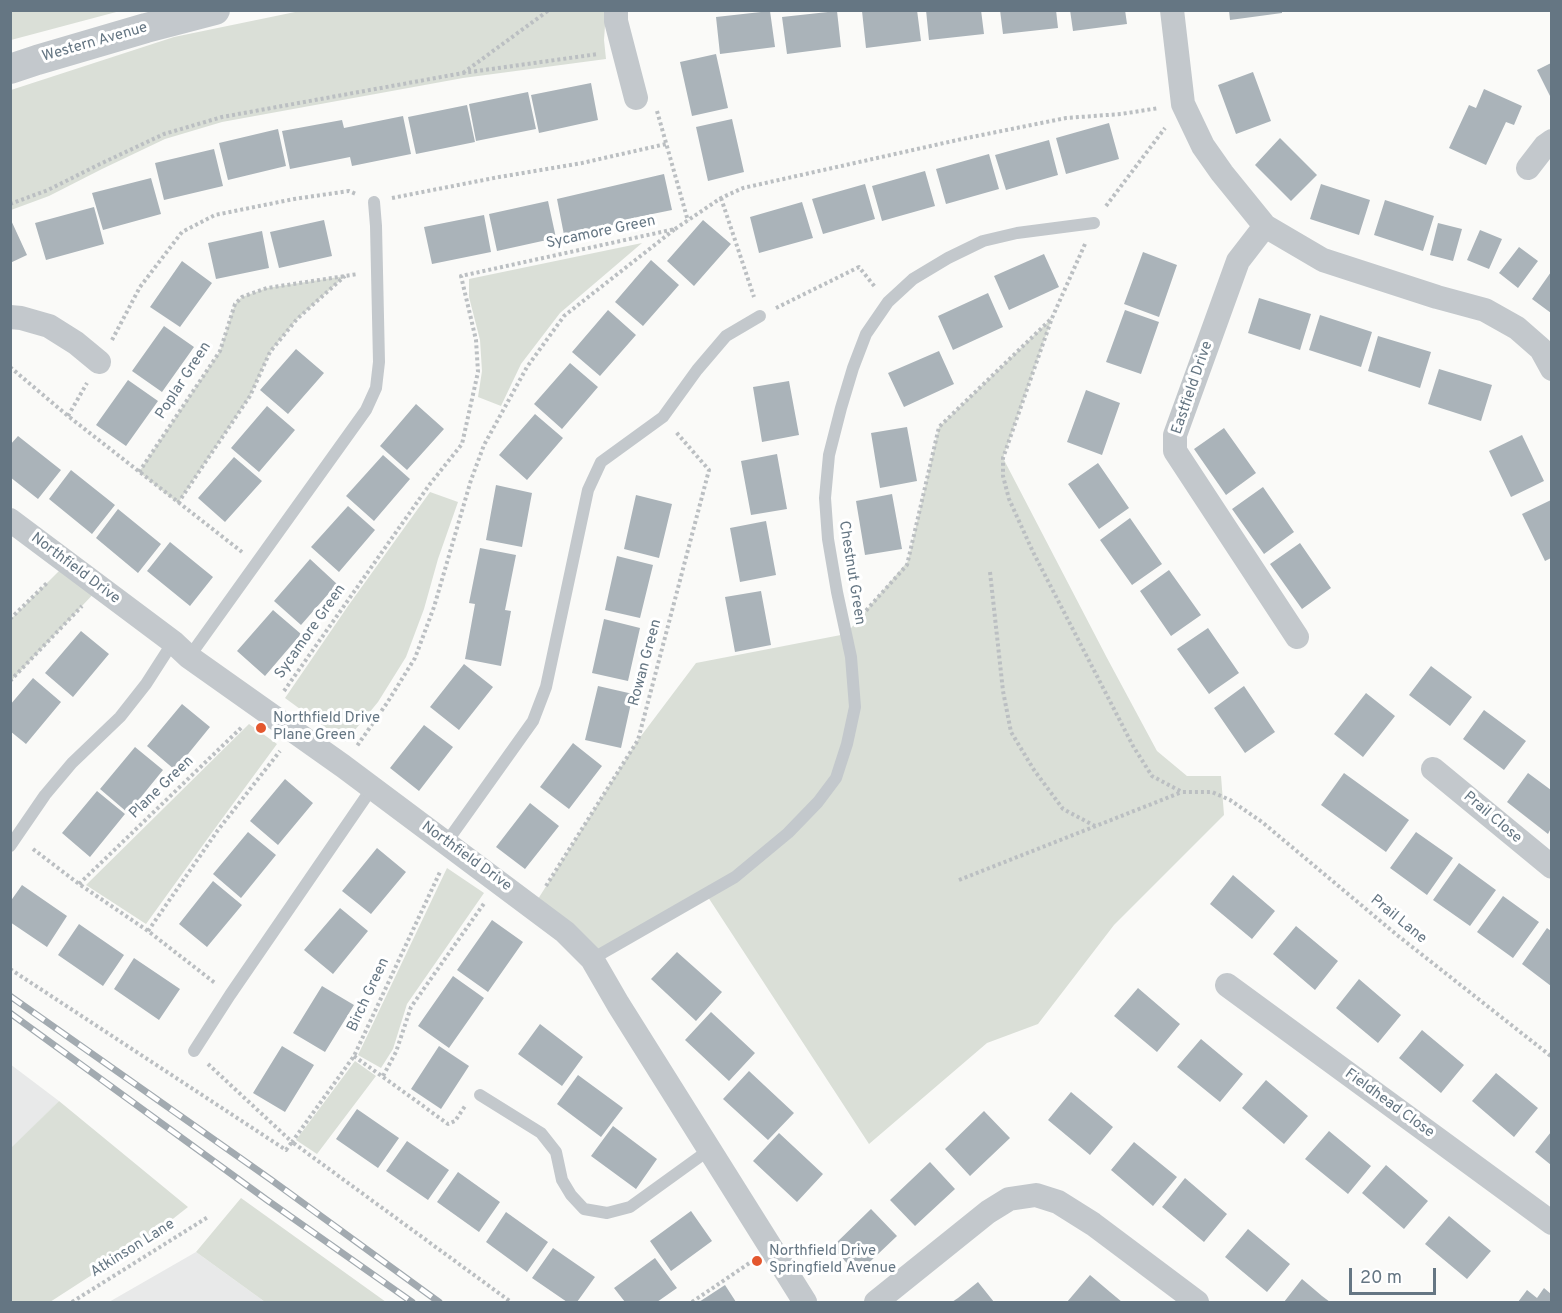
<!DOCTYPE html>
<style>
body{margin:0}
#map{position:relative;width:1562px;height:1313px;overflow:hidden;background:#fafaf8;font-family:Overpass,sans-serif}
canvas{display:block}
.frame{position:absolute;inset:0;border:12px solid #657683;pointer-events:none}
.scale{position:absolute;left:1349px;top:1268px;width:87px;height:27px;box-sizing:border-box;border:3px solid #657683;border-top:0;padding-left:8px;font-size:18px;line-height:21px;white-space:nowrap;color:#657683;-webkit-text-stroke:4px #fff;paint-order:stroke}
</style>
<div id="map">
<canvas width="1562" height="1313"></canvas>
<div class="frame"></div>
<div class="scale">20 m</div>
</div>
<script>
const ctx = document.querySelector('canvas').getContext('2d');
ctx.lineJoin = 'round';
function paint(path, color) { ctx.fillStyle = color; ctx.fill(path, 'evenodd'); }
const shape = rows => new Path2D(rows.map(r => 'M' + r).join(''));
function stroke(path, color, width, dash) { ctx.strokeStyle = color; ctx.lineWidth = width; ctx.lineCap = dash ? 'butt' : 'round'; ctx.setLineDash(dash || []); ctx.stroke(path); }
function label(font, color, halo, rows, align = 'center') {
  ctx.font = font + ' Overpass,sans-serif'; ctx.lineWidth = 6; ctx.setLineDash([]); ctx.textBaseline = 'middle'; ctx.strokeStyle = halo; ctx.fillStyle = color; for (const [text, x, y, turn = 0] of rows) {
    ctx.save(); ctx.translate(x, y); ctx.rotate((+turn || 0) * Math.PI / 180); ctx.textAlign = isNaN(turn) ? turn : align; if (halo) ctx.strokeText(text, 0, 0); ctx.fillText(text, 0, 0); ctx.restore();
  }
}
const built = shape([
 [10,1064,59,1101,11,1149,10,1148],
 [196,1252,265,1302,109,1302]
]);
const green = shape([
 [11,10,120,10,120,11,11,40],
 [300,11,606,11,604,40,606,59,463,78,222,122,165,139,102,169,49,196,11,210,11,90,174,37],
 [642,243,560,313,521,364,501,406,478,397,482,371,480,340,469,297,469,279],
 [345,276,297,319,270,352,250,396,178,503,139,472,220,351,235,304,242,297,267,288],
 [1052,318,1003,458,1107,658,1157,751,1187,776,1221,776,1224,815,1114,925,1038,1024,987,1043,869,1144,706,894,592,959,533,907,638,740,696,663,846,634,908,561,939,427],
 [430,492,458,502,438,559,424,609,406,657,378,702,345,742,285,698,348,606],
 [67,563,99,588,11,681,11,619],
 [249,724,277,744,216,827,146,924,86,885],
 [447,868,484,893,407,1004,393,1049,381,1068,358,1055],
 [355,1061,376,1076,317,1154,296,1140],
 [59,1101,188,1207,146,1240,50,1302,11,1302,11,1148],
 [241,1198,386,1302,265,1302,196,1252]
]);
const building = shape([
 [868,10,917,10,921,41,866,48,862,11],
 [926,10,981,10,984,34,929,40],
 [1000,10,1056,10,1058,28,1003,34],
 [1070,10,1125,10,1127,24,1073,31],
 [1229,10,1282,10,1282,13,1230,20],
 [770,11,775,47,720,54,716,17],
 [837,11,841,47,787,54,782,17],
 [716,54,728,108,692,116,680,62],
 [1551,63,1551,98,1537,70],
 [1253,72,1271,121,1236,134,1218,85],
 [591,83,598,120,539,133,531,95],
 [1484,89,1522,106,1514,125,1506,122,1486,165,1449,148,1469,105,1476,108],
 [528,92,536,129,476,141,469,104],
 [467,105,475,142,416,154,408,117],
 [403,116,411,154,352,166,350,157,290,169,282,131,342,120,344,128],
 [732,119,744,172,708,181,696,127],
 [1109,123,1119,159,1066,174,1056,138],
 [278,129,286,166,228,180,219,143],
 [1280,138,1317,175,1291,201,1255,165],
 [1049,140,1058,175,1006,190,995,155],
 [214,149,223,186,164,200,155,163],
 [989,154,999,189,946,204,936,169],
 [925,171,935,206,882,221,872,186],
 [664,174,672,210,618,221,618,224,564,235,557,199],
 [151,178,161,214,103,230,92,193],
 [865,184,875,219,823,234,812,199],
 [1321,184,1370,200,1359,235,1310,219],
 [1385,200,1434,216,1423,251,1374,235],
 [548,201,556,238,497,251,489,214],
 [802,202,813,238,759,253,750,217],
 [94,207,104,244,46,260,35,223],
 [484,215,491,252,432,264,424,227],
 [10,218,27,255,10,263],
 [324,220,332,256,279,268,270,232],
 [703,220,731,244,694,286,667,261],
 [1438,223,1462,229,1453,261,1430,255],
 [1480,230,1502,239,1489,269,1467,260],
 [262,231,269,268,216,279,208,243],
 [1519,247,1538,261,1518,288,1499,273],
 [1143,252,1177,265,1159,317,1124,304],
 [1044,254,1059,287,1009,310,994,276],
 [651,260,679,285,643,326,615,302],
 [182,261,212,283,180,327,150,307],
 [1551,272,1551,313,1532,299],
 [988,293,1003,327,953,350,938,316],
 [1259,298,1311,314,1300,350,1248,333],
 [608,310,636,335,600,376,572,352],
 [1125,310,1159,322,1141,374,1106,362],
 [1320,315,1372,332,1361,367,1309,350],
 [164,326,194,347,162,392,132,371],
 [1378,336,1431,352,1420,388,1368,371],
 [296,349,324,373,288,414,260,390],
 [939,351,954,384,904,407,888,373],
 [570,363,598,387,562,429,534,404],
 [1439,369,1492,385,1481,421,1428,404],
 [128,380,158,401,126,446,96,425],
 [789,381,799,435,762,442,753,387],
 [1086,390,1120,403,1102,455,1067,442],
 [416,404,444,429,407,470,380,446],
 [267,406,295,430,259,472,231,448],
 [535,414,563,438,527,480,499,455],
 [907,427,917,481,880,488,871,433],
 [1224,428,1256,473,1226,495,1194,449],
 [1522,435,1544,481,1511,497,1489,451],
 [18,436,61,470,38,499,10,477,10,445],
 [777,454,787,509,751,515,741,461],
 [383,455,410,479,374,521,346,496],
 [234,457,262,481,225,522,198,498],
 [1098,463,1129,508,1099,529,1068,484],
 [71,470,115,505,92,534,49,499],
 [496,485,532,493,522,547,486,540],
 [1263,487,1294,532,1264,554,1232,509],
 [892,494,902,549,865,555,856,501],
 [636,495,672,504,659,558,624,549],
 [1551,500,1551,558,1545,561,1522,514],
 [348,506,375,530,339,572,311,547],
 [118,509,161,544,138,573,96,538],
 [1130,518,1162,564,1132,585,1100,540],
 [766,521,776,575,740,582,730,528],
 [170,542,213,577,190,606,147,571],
 [1300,543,1331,588,1302,609,1270,564],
 [480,548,516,555,505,610,511,611,501,666,465,659,475,604,469,603],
 [617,556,653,565,640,618,605,610],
 [310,559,337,584,301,625,274,601],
 [1169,570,1201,615,1171,636,1140,591],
 [761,591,771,645,735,652,725,597],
 [273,610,301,634,265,676,237,651],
 [604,619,640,628,628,681,592,673],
 [1208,628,1239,673,1209,694,1177,649],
 [81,631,109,654,73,697,45,673],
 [464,664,493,687,459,730,430,707],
 [1431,666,1472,697,1450,726,1409,695],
 [33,678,61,702,26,744,10,731,10,705],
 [598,686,633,694,621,748,585,740],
 [1244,686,1275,732,1245,753,1214,708],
 [1366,693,1395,716,1363,757,1334,734],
 [182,704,210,727,175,770,147,746],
 [1484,710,1526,741,1504,770,1463,739],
 [424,725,453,747,419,791,390,768],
 [573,743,602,766,569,809,540,787],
 [135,747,163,770,128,813,100,789],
 [1344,773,1409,820,1386,852,1321,805],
 [1528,773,1551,790,1551,828,1548,834,1507,802],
 [285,779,313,803,278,845,250,821],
 [97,791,125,814,90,857,62,833],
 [530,803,559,826,525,869,496,847],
 [248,832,276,855,241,898,213,874],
 [1416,832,1453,858,1427,895,1390,868],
 [377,848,406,872,371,914,342,891],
 [1459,863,1496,890,1470,926,1433,900],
 [1233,875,1275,911,1252,939,1210,904],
 [213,881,242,905,207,947,179,924],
 [22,885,67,916,47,947,10,922,10,902],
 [1503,896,1539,922,1513,958,1477,932],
 [340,908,368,931,333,974,304,950],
 [492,920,523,942,488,992,457,970],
 [79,924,124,955,103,986,58,955],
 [1296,926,1338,961,1315,990,1273,954],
 [1547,928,1551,931,1551,986,1522,964],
 [677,952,722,992,696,1021,651,979],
 [134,958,180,989,159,1020,114,989],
 [453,976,484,998,449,1048,418,1026],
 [1359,979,1401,1015,1378,1043,1336,1008],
 [322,986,354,1005,325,1052,293,1033],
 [1138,988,1180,1024,1157,1052,1114,1016],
 [711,1012,755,1053,729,1081,685,1040],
 [540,1024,583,1057,562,1086,518,1054],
 [1422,1030,1464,1065,1441,1093,1399,1058],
 [1201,1039,1243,1074,1220,1102,1177,1067],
 [282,1046,314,1065,285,1112,253,1093],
 [439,1046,469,1066,441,1109,411,1089],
 [749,1071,794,1113,768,1140,723,1099],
 [1496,1073,1538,1108,1514,1137,1472,1101],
 [578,1075,623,1108,601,1137,557,1104],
 [1266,1080,1308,1116,1284,1144,1242,1108],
 [1071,1092,1113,1127,1090,1155,1048,1120],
 [357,1109,399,1138,378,1168,336,1139],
 [984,1111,1010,1138,970,1176,945,1149],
 [613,1126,657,1159,636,1189,591,1156],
 [1329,1131,1371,1166,1348,1194,1305,1159],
 [1551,1132,1551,1165,1535,1152],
 [779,1133,823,1174,797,1202,753,1161],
 [407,1141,449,1170,428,1200,386,1171],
 [1134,1142,1177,1177,1153,1206,1111,1170],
 [930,1162,955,1189,915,1226,890,1200],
 [1386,1165,1428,1201,1404,1229,1362,1193],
 [458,1172,500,1202,479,1232,437,1202],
 [1185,1178,1227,1214,1204,1242,1162,1207],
 [871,1209,897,1236,857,1274,832,1247],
 [691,1211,712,1241,671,1271,650,1241],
 [506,1212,548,1242,527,1272,486,1242],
 [1449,1216,1491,1251,1467,1279,1425,1244],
 [1248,1229,1290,1264,1267,1292,1225,1257],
 [553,1248,595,1277,577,1302,567,1302,532,1278],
 [655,1258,677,1288,657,1302,625,1302,614,1288],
 [1090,1275,1110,1292,1122,1302,1067,1302],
 [1302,1279,1322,1296,1330,1302,1284,1302],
 [978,1282,994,1302,952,1302,958,1298],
 [725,1285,736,1302,699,1302],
 [1544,1288,1551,1294,1551,1302,1518,1302,1527,1290,1537,1298]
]);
const path = shape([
 [463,73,549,10],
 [657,111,688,221],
 [392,198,499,177,582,163,666,144],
 [721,198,754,297],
 [10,204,48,190,100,164,164,134,222,117,463,73,598,54],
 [1106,206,1165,128],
 [675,229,721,198,743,188,962,139,1066,118,1121,114,1159,108],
 [1085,244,1052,318,1003,458,1003,476,1009,499,1033,552,1133,746,1152,776,1182,792,1212,792,1230,800,1262,822,1397,935,1552,1057],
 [776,308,859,267,875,287],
 [112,340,140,287,182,232,215,215,294,199,349,191,356,194],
 [10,367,68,416,242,552],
 [68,416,87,383],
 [139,472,220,351,235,304,242,297,267,288,358,274],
 [178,503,250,396,270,352,297,319,345,276],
 [990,572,1003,691,1011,732,1034,770,1063,809,1095,826],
 [862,615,907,565,939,427,1051,319],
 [10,619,48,582],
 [10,681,82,606],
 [284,691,430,484,462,444,478,372,476,340,461,276,675,229,564,316,527,367,484,445,471,480,434,607,415,658,387,703,357,746],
 [33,849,79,884,148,931,215,983],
 [959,880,1182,792],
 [79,884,243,726],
 [546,886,638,740,709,470,676,432],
 [148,931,218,830,280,751],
 [10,969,286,1150,292,1142,511,1302],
 [354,1056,448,1124,455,1121,465,1106],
 [208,1064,292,1142,354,1056,440,872],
 [383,1076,396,1052,411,1007,485,902],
 [72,1302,208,1217],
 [692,1302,751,1262]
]);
const service = shape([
 [189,657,366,410,376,388,379,362,376,226,374,202],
 [446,843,533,721,546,687,588,490,601,462,663,417,697,370,726,336,760,316],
 [10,846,45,795,72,763,120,717,146,684,173,642],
 [592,959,735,877,788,833,818,802,836,778,847,744,855,707,851,657,837,592,828,539,825,498,829,455,841,408,853,368,866,334,888,302,913,279,948,258,983,241,1017,233,1094,223],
 [194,1051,230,995,372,788],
 [480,1095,541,1133,556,1152,562,1180,571,1195,584,1209,607,1213,630,1207,709,1150]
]);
const minor = shape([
 [616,10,616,21,636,98],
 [1172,10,1183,104,1203,146,1222,173,1265,226,1323,260,1437,297,1485,310,1517,328,1541,349,1552,369],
 [1528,168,1545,146,1552,141],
 [1265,226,1238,261,1175,435,1175,451,1297,637],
 [10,317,21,318,49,326,76,343,99,362],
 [10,520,173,642,189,657,343,766,565,932,592,959,618,1004,805,1302],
 [1433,769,1552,867],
 [1227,985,1552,1223],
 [876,1302,988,1212,1009,1199,1036,1195,1058,1202,1093,1224,1197,1302]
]);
const tertiary = shape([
 [10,69,37,60,146,28,215,10]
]);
const rail = shape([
 [10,996,270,1179,439,1302],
 [10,1013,267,1200,412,1302]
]);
const markers = [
 [261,728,6,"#e4572e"],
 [757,1261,6,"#e4572e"]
];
const streetNames = [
 ["Western Avenue",95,43,-16],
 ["Sycamore Green",601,233,-12],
 ["Poplar Green",184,381,-57],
 ["Eastfield Drive",1193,388,-71],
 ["Northfield Drive",75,569,37],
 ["Chestnut Green",851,573,81],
 ["Sycamore Green",311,632,-55],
 ["Rowan Green",646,663,-75],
 ["Plane Green",162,788,-44],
 ["Prail Close",1492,818,40],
 ["Northfield Drive",466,857,36],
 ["Prail Lane",1398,920,39],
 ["Birch Green",369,995,-65],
 ["Fieldhead Close",1389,1104,36],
 ["Atkinson Lane",133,1249,-32]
];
const poiNames = [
 ["Northfield Drive",273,719],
 ["Plane Green",273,736],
 ["Northfield Drive",769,1252],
 ["Springfield Avenue",769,1269]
];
paint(built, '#e8e9e9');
paint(green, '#dadfd7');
paint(building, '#aab3b9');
stroke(path, '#bbbfc2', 4, [3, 3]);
stroke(service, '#c3c8cc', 12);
stroke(minor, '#c3c8cc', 24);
stroke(tertiary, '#c3c8cc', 30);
stroke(rail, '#a2aab0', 7);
stroke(rail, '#fff', 4.5, [14]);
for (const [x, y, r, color] of markers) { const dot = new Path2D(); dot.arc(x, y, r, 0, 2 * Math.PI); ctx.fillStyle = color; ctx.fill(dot); stroke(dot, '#fff', 2); }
label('15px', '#657683', '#fff', streetNames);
label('15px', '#657683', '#fff', poiNames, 'left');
</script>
